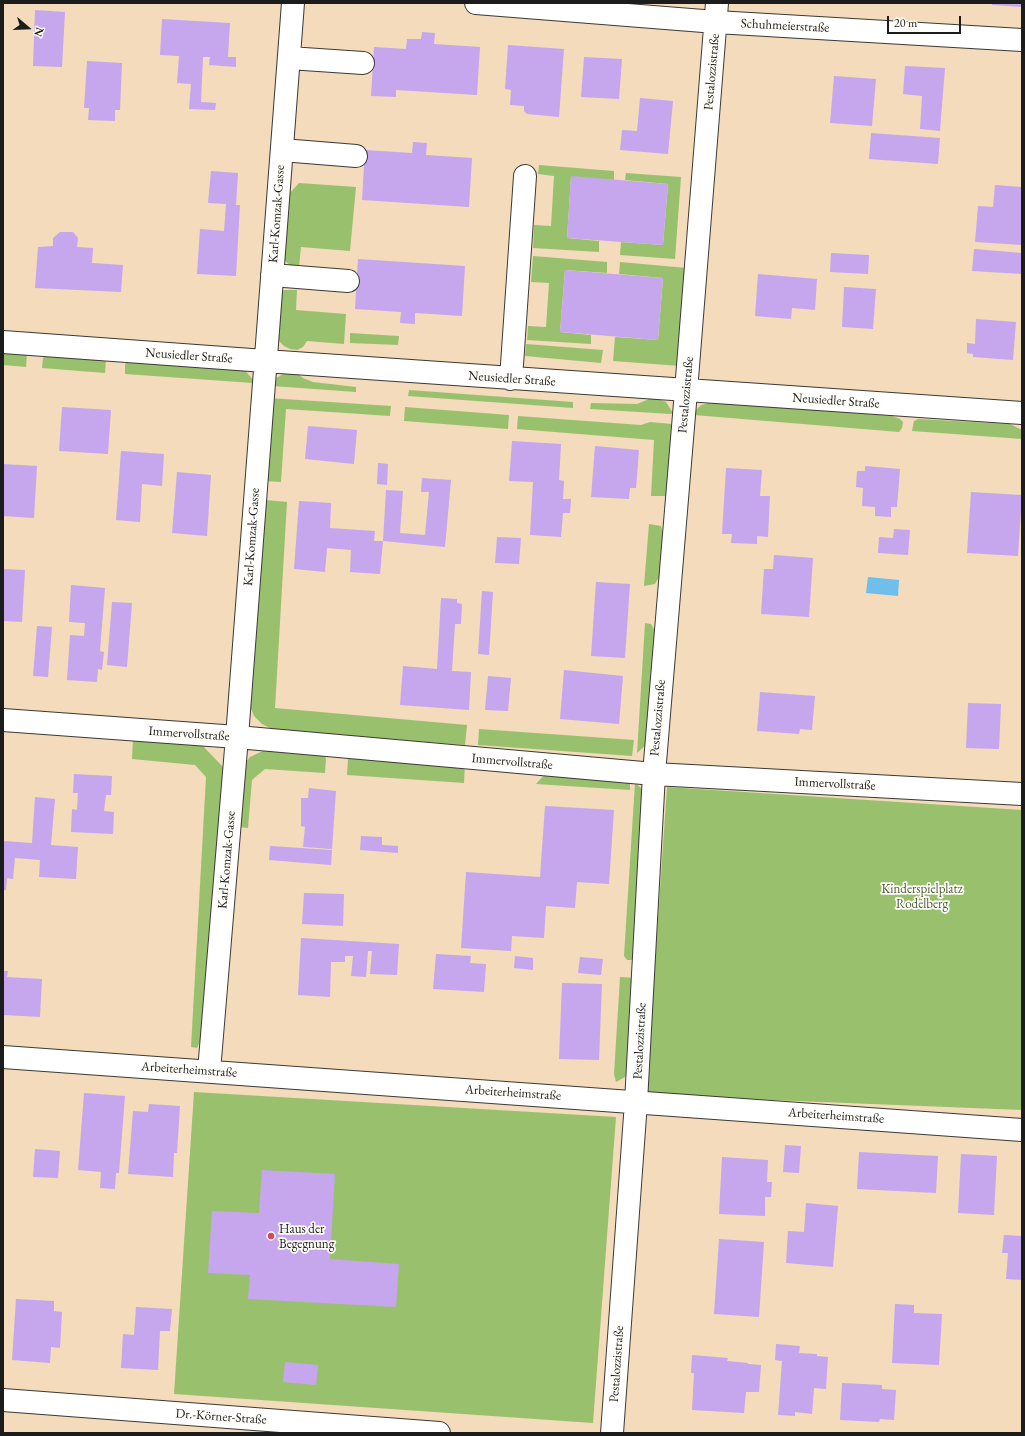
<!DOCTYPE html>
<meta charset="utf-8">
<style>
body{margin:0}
#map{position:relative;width:1025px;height:1436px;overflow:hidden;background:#f3dbbc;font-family:"EB Garamond",serif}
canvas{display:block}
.frame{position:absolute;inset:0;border:4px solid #1c1c1c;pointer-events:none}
.north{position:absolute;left:8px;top:8px;width:40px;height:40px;-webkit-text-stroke:3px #fdfcf7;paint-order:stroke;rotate:109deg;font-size:11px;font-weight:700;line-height:16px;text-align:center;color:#1c1c1c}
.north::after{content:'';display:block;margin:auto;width:14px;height:18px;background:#1c1c1c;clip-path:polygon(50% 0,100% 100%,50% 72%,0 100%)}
.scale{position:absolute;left:887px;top:16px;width:74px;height:18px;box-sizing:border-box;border:2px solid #1c1c1c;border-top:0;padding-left:5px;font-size:12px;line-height:14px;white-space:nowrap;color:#1c1c1c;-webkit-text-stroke:3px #fdfcf7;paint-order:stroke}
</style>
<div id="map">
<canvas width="1025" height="1436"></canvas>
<div class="frame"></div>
<div class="north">N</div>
<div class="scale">20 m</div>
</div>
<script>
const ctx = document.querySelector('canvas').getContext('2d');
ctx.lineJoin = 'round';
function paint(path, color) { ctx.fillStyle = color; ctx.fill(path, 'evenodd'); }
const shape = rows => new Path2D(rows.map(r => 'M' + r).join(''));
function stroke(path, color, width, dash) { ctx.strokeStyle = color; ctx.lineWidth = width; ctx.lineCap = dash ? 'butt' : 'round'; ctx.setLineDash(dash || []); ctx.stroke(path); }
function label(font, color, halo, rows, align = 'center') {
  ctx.font = font + ' "EB Garamond",serif'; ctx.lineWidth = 3.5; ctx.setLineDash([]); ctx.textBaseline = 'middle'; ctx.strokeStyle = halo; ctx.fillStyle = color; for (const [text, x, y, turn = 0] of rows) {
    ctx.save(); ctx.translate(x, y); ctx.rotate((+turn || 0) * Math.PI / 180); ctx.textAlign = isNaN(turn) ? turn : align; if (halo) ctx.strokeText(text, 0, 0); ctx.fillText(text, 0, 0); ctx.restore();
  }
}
const green = shape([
 [539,165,614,171,614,180,571,177,567,238,599,241,599,252,533,248,534,225,551,226,554,176,538,174],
 [626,173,681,177,675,259,620,255,621,242,663,245,668,184,625,180],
 [299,183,356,187,350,251,301,247,299,267,292,267,283,259,288,195],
 [533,256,607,262,607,273,565,270,560,332,591,335,591,344,527,340,528,326,546,327,549,283,531,282],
 [620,262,687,268,680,366,613,361,615,337,658,340,663,278,619,274],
 [284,290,297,290,296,310,346,314,344,344,307,341,303,347,297,350,290,349,284,346,279,341,277,335,280,295],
 [350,333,399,336,398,345,350,343],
 [526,344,603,350,601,363,525,356],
 [3,352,27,354,26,367,3,365],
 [49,355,106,359,105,373,42,368,43,358],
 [130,360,243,368,254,381,253,383,125,374,125,364],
 [286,372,297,373,303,378,313,382,356,387,356,392,272,386,275,379],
 [409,390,573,402,573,408,408,396],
 [269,398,391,406,390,416,286,409,281,482,263,481],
 [649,399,658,399,666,402,673,413,671,414,590,409,591,403,637,404],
 [718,402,892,416,900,419,903,422,902,428,899,432,694,415,695,411,701,405,709,403],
 [405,407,509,415,508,429,404,421],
 [518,416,641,425,650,422,672,424,667,496,651,496,654,440,517,429],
 [918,419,1010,424,1022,430,1022,439,912,431,914,421],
 [266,500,287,502,275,708,467,725,465,745,274,730,262,724,254,716,249,704,261,503],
 [649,524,661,526,663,534,659,577,655,584,644,586],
 [645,623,651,624,658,636,647,744,637,753],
 [479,729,634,740,632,756,478,745],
 [133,739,200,743,224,768,201,1039,197,1048,191,1047,206,777,195,765,132,759],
 [267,749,320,752,326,758,325,773,265,769,252,780,248,828,237,827,244,764,250,757],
 [353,754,465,762,464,783,347,775,348,759],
 [545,774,630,779,630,790,536,784],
 [635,783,640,787,645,794,634,959,631,960,627,960,624,956],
 [667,787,1022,810,1022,1110,646,1095],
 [620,977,635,978,629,1065,625,1077,616,1082,614,1074],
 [194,1092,616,1117,593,1423,174,1394]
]);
const water = shape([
 [868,577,899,580,898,596,866,593]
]);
const building = shape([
 [992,3,1022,3,1022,7,992,5],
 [35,10,65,12,62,67,33,66],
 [162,19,230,23,228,57,236,57,236,67,209,65,210,57,203,57,201,102,216,103,215,110,189,109,191,84,177,83,179,56,160,55],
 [422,32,435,33,434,44,480,47,477,95,396,90,396,97,371,96,374,47,406,49,407,39,421,39],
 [508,45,564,49,559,117,527,114,524,111,524,106,510,105,511,90,505,89],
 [584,57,622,59,619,99,581,97],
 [87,61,122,63,120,110,115,110,115,121,88,120,89,108,84,108],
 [905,66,945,68,940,131,920,129,922,96,903,94],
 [834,76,876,79,872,126,830,123],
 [640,98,673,101,668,154,620,150,622,130,637,131],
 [871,133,940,138,938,164,869,159],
 [413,142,427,143,426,155,472,158,469,207,362,200,365,150,412,153],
 [211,171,238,173,236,205,240,205,236,276,197,274,200,229,224,231,226,204,208,203],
 [571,176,668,184,663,245,567,238],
 [995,185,1022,187,1022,245,975,242,978,206,993,207],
 [60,232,73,232,78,238,77,247,93,248,92,263,123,265,121,292,35,288,38,247,53,246,53,238],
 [974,249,1022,253,1022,274,972,271],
 [831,253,869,255,868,274,830,272],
 [358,259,465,266,462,316,415,313,415,324,400,323,401,312,355,309],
 [565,270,663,278,658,340,560,332],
 [758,274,817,279,815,310,792,308,791,319,755,316],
 [844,287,876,289,873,329,842,327],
 [976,319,1016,322,1013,360,973,357,973,354,967,353,967,343,975,344],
 [62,407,111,410,108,454,59,451],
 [308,426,357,430,354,464,305,459],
 [512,441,561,444,559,480,564,481,563,499,571,499,570,513,563,513,561,537,530,535,533,482,509,481],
 [595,446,639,450,636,488,630,488,629,499,591,497],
 [121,451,164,454,162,486,142,484,140,522,116,520],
 [378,463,388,464,387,485,377,484],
 [3,464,37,466,34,518,3,516],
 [865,466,900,469,897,507,891,507,891,517,875,516,875,507,862,506,863,488,856,487,857,471,865,471],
 [726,468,762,470,760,496,770,496,768,537,757,536,757,544,731,543,732,534,722,534],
 [177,472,211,475,207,536,172,533],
 [422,478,451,480,445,547,383,541,386,490,403,491,400,533,425,535,429,492,421,492],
 [971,492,1022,495,1018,556,967,553],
 [299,501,331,503,330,528,375,531,374,541,383,541,380,574,350,572,351,550,327,548,325,572,294,569],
 [894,529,910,530,908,555,878,553,879,537,893,538],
 [497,537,521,538,519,564,495,563],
 [774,555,813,558,809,617,761,614,764,569,773,569],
 [3,569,25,570,22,622,3,621],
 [596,582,630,584,625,658,591,656],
 [71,585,105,588,100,651,104,652,102,670,98,669,97,682,67,680,70,635,84,636,85,623,69,622],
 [482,591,493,592,489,655,478,654],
 [441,598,457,599,457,603,462,604,461,624,455,624,452,671,471,672,469,710,400,705,403,666,437,669],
 [112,602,132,603,127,667,107,665],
 [37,626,52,627,48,677,33,676],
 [564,670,623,676,619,724,560,719],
 [488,676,511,678,508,711,485,710],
 [760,692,815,696,812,730,800,729,799,734,757,731],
 [968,703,1001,704,999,749,966,748],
 [74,774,112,776,111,795,106,795,104,811,114,812,113,834,71,832,72,809,77,810,78,793,73,793],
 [309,788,336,791,332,849,303,847,305,827,301,826,301,798,308,798],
 [35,797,55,799,51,845,78,847,76,879,39,877,40,860,15,858,13,879,7,878,6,890,3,890,3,841,32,843],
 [545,806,614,810,609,884,577,882,575,908,546,906,544,938,512,936,511,951,461,948,466,872,540,877],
 [361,836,382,837,382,845,398,846,398,853,360,850],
 [270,846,332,850,331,865,269,860],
 [304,893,344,894,343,926,302,924],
 [301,938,399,944,397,975,370,974,372,951,368,951,366,977,351,976,353,956,345,956,345,962,331,962,330,997,298,995],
 [436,954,471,956,470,963,486,964,484,992,433,989],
 [515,956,533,958,533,970,514,968],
 [580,957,603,959,601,975,578,973],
 [3,971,8,971,7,977,42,979,40,1017,3,1015],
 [562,983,602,984,599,1060,559,1059],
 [84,1093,125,1096,119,1173,116,1173,115,1189,100,1188,101,1172,78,1170],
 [149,1104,180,1106,177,1153,174,1153,173,1177,128,1174,133,1111,148,1112],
 [785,1145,801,1146,799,1173,783,1172],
 [35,1149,60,1151,58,1178,33,1177],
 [859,1152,938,1156,936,1193,857,1189],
 [961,1154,997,1156,994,1215,958,1213],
 [722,1157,768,1160,767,1182,772,1182,771,1197,765,1197,765,1216,719,1214],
 [262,1170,335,1174,330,1259,399,1264,396,1307,248,1299,250,1275,208,1273,212,1211,259,1213],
 [806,1203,838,1206,833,1267,786,1263,788,1231,804,1232],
 [1004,1235,1022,1236,1022,1280,1006,1279,1008,1253,1002,1253],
 [719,1239,764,1242,759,1317,714,1314],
 [16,1299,54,1301,54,1311,62,1312,60,1348,51,1347,50,1363,12,1360],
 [895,1304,914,1305,914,1313,942,1314,939,1365,892,1363],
 [136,1307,172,1309,170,1331,160,1331,158,1370,121,1368,123,1334,134,1335],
 [776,1344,800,1346,799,1353,817,1354,817,1356,828,1357,826,1389,814,1388,812,1414,795,1412,795,1416,778,1415,782,1361,775,1360],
 [692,1355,728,1358,727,1361,748,1363,748,1364,761,1365,759,1392,746,1392,744,1413,692,1410,694,1373,691,1373],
 [285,1362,318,1365,316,1385,283,1382],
 [842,1383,882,1385,882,1389,896,1390,894,1420,880,1419,879,1422,840,1420]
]);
const minor = shape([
 [476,3,716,22,1022,40],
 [289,58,363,63],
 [282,150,356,156],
 [272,275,348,281],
 [3,342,265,361,1022,413],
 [511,379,525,176],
 [3,720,237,737,654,774,1022,794],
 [3,1057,1022,1130],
 [209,1071,237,737,293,3],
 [3,1400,439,1433],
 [612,1433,636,1102,654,774,686,391,717,3]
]);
const markers = [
 [271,1236,4,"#d1495b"]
];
const streetNames = [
 ["Schuhmeierstraße",785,26,3],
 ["Pestalozzistraße",712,72,-85],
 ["Karl-Komzak-Gasse",277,214,-86],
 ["Neusiedler Straße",189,356,4],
 ["Neusiedler Straße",512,379,4],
 ["Pestalozzistraße",686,395,-85],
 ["Neusiedler Straße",836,401,4],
 ["Karl-Komzak-Gasse",252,537,-86],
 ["Pestalozzistraße",658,718,-85],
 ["Immervollstraße",189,734,4],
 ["Immervollstraße",512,762,5],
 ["Immervollstraße",835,784,3],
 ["Karl-Komzak-Gasse",227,860,-85],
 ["Pestalozzistraße",640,1041,-87],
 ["Arbeiterheimstraße",189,1070,4],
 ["Arbeiterheimstraße",513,1093,4],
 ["Arbeiterheimstraße",836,1116,4],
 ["Pestalozzistraße",617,1364,-86],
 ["Dr.-Körner-Straße",221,1417,4]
];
const parkNames = [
 ["Kinderspielplatz",922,889],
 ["Rodelberg",922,904]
];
const poiNames = [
 ["Haus der",279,1229],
 ["Begegnung",279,1244]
];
paint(green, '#99c16d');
paint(water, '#6ebfe9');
paint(building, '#c6a6ed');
stroke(minor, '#3c3934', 24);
stroke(minor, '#fff', 22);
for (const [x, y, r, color] of markers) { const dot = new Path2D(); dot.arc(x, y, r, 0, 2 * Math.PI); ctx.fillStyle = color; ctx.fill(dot); stroke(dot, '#fdfcf7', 1.5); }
label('13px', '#1c1c1c', '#fdfcf7', streetNames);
label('13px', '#4e5e3c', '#fdfcf7', parkNames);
label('13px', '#1c1c1c', '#fdfcf7', poiNames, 'left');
</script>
